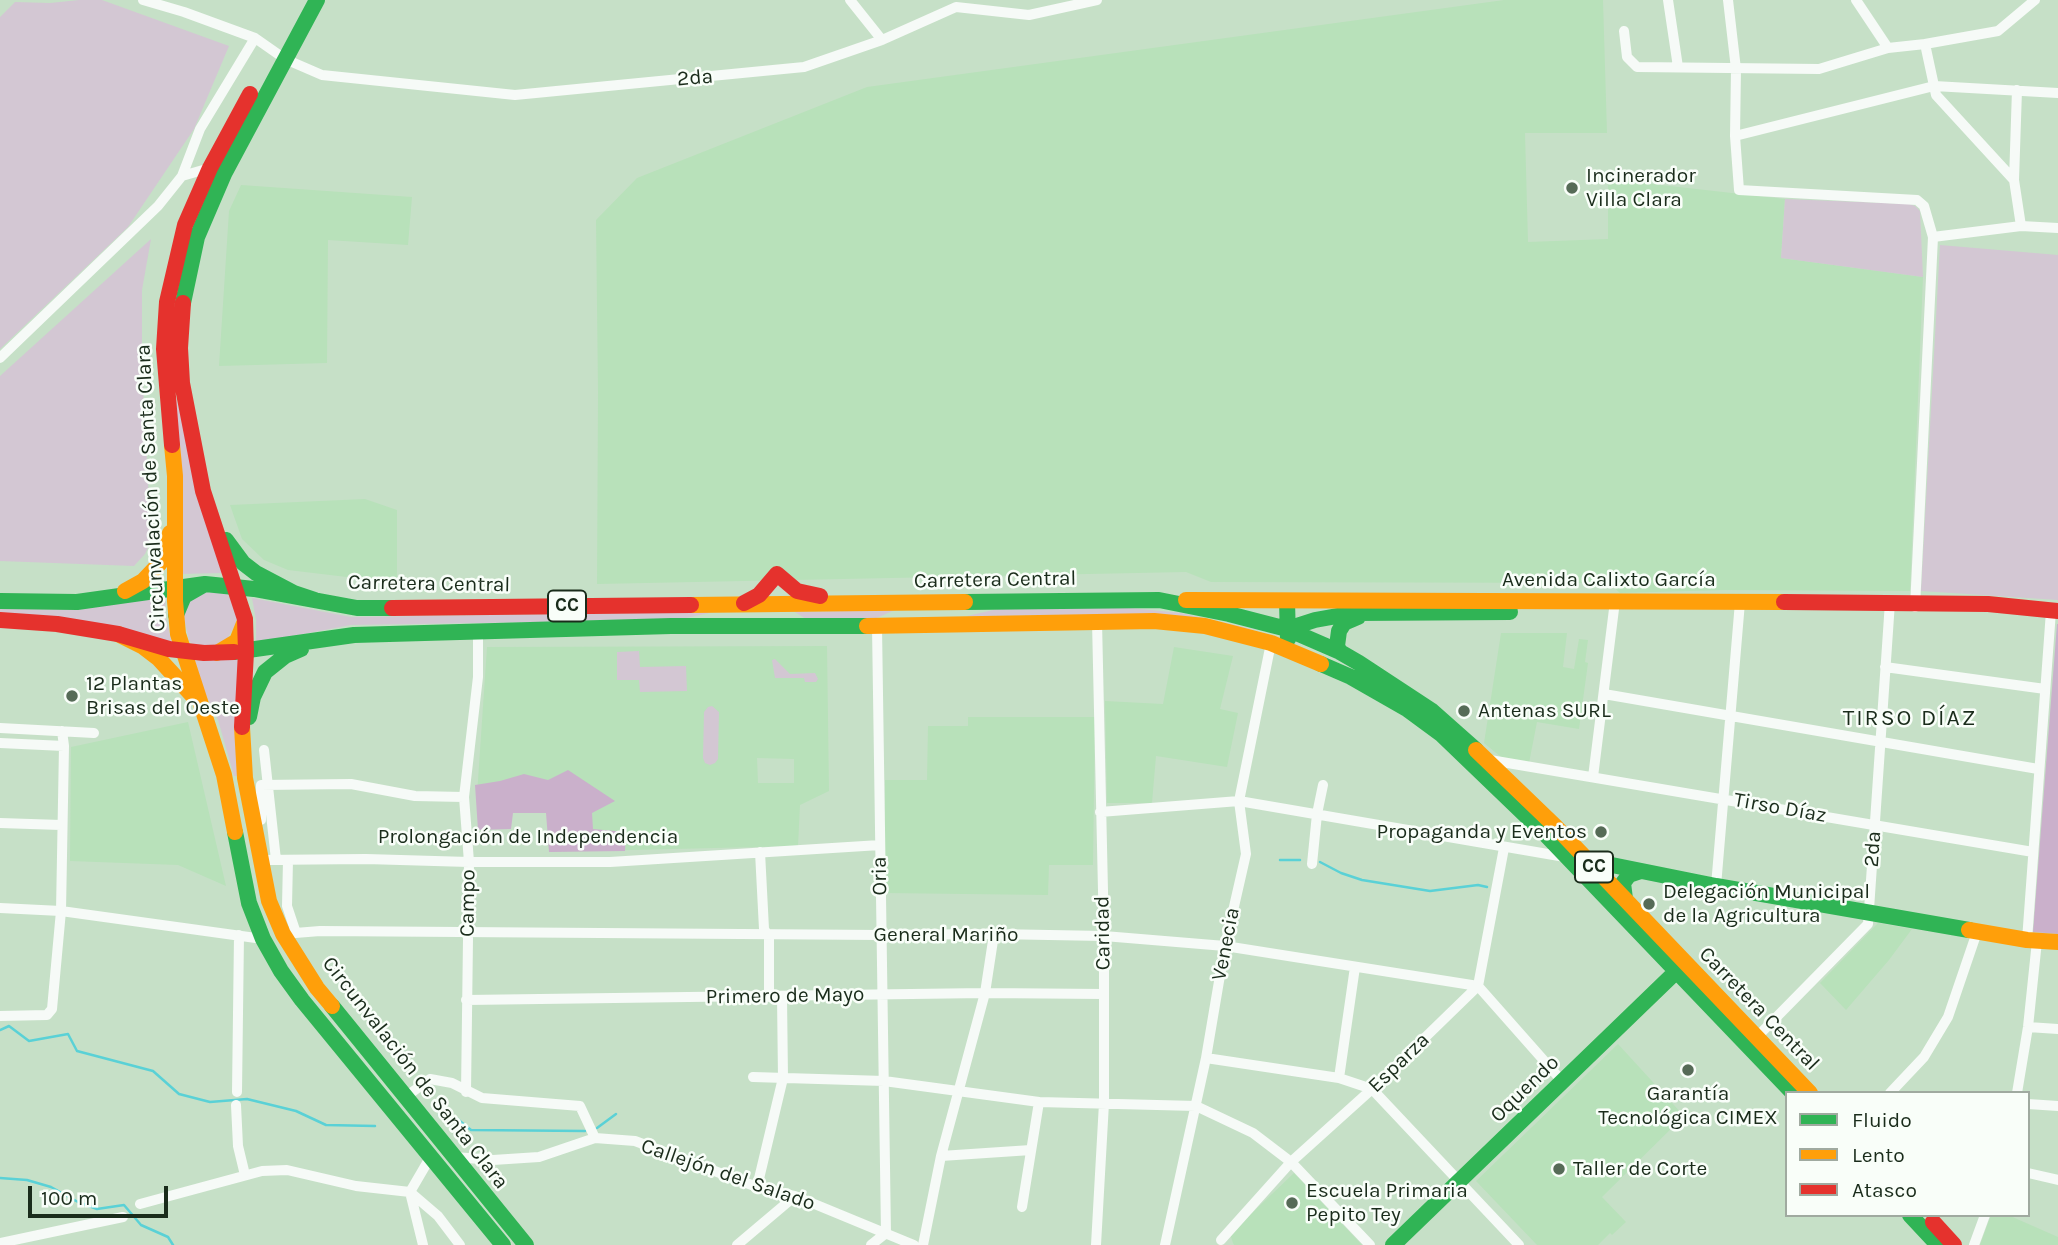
<!DOCTYPE html>
<meta charset="utf-8">
<style>
body{margin:0}
#map{position:relative;width:2058px;height:1245px;overflow:hidden;background:#c6e0c7;font-family:Karla,sans-serif}
canvas{display:block}
.legend{position:absolute;left:1785px;top:1091px;width:245px;height:126px;box-sizing:border-box;background:#f9fef9;border:2px solid #a0aaa0;margin:0;padding:9px 12px;list-style:none;font-size:21px;color:#1a2c1b}
.legend li{display:flex;align-items:center;gap:14px;height:35px}
.legend b{width:35px;border:2px solid #a0aaa0}
.scale{position:absolute;left:28px;top:1186px;width:140px;height:32px;box-sizing:border-box;border:4px solid #1a2c1b;border-top:0;padding-left:9px;font-size:21px;line-height:24px;white-space:nowrap;color:#1a2c1b;-webkit-text-stroke:5px #f9fef9;paint-order:stroke}
</style>
<div id="map">
<canvas width="2058" height="1245"></canvas>
<ul class="legend">
<li><b style="height:9px;background:#30b455"></b>Fluido</li>
<li><b style="height:9px;background:#ff9f0a"></b>Lento</li>
<li><b style="height:9px;background:#e5322d"></b>Atasco</li>
</ul>
<div class="scale">100 m</div>
</div>
<script>
const ctx = document.querySelector('canvas').getContext('2d');
ctx.lineJoin = 'round';
function paint(path, color) { ctx.fillStyle = color; ctx.fill(path, 'evenodd'); }
const shape = rows => new Path2D(rows.map(r => 'M' + r).join(''));
function stroke(path, color, width, dash) { ctx.strokeStyle = color; ctx.lineWidth = width; ctx.lineCap = dash ? 'butt' : 'round'; ctx.setLineDash(dash || []); ctx.stroke(path); }
function label(font, color, halo, rows, align = 'center') {
  ctx.font = font + ' Karla,sans-serif'; ctx.lineWidth = 5; ctx.setLineDash([]); ctx.textBaseline = 'middle'; ctx.strokeStyle = halo; ctx.fillStyle = color; for (const [text, x, y, turn = 0] of rows) {
    ctx.save(); ctx.translate(x, y); ctx.rotate((+turn || 0) * Math.PI / 180); ctx.textAlign = isNaN(turn) ? turn : align; if (halo) ctx.strokeText(text, 0, 0); ctx.fillText(text, 0, 0); ctx.restore();
  }
}
const built = shape([
 [1504,0,1603,0,1607,133,1525,133,1528,242,1608,239,1608,179,1785,199,1781,258,1923,277,1910,591,1725,590,1620,593,1609,583,1211,582,1186,572,597,584,598,392,596,220,637,178,867,87],
 [241,185,412,197,408,245,328,240,327,363,219,366,229,211],
 [365,499,397,510,397,583,288,570,264,560,242,539,230,505],
 [1501,633,1567,633,1563,667,1574,669,1579,639,1588,640,1585,662,1588,663,1579,729,1537,722,1529,763,1501,757,1484,743],
 [827,646,829,791,800,805,798,846,549,852,548,796,477,795,487,647],
 [757,758,794,759,794,783,758,783],
 [1174,647,1233,656,1220,709,1238,713,1227,767,1156,756,1152,803,1107,803,1105,701,1163,704],
 [968,717,1095,717,1093,865,1049,865,1048,895,884,893,885,780,927,780,928,726,968,726],
 [188,722,226,886,178,865,70,861,71,747],
 [1878,923,1912,929,1889,960,1846,1010,1820,983],
 [1618,1044,1684,1116,1602,1197,1626,1222,1612,1235,1610,1233,1598,1245,1537,1245,1476,1181],
 [1294,1173,1362,1245,1234,1245,1233,1243,1230,1234],
 [1991,1215,2008,1215,2058,1237,2058,1245,1980,1245]
]);
const green = shape([
 [79,0,102,0,229,46,194,129,128,227,0,349,0,17,15,2,50,3],
 [1785,199,1909,204,1915,206,1920,211,1923,277,1781,258],
 [151,239,142,290,142,365,151,541,145,554,134,566,0,561,0,376],
 [1940,245,2058,255,2058,600,1921,591],
 [172,383,224,573,180,574],
 [166,592,165,614,172,643,0,614,0,606],
 [197,592,225,593,231,598,240,617,223,646,195,646,189,641,182,608],
 [252,598,351,617,714,612,677,620,351,625,256,643,256,620],
 [1111,606,1181,613,1261,631,1166,615,967,616,1002,608],
 [895,610,872,620,809,621,795,612],
 [639,651,640,667,686,666,687,691,640,692,639,680,617,680,617,652],
 [238,659,237,776,234,776,218,720,189,661],
 [775,659,790,674,815,673,818,679,816,682,805,682,804,678,775,678,772,660],
 [712,706,719,712,718,759,715,763,710,765,705,763,703,758,704,712,708,707]
]);
const forest = shape([
 [2057,624,2058,624,2058,934,2033,932],
 [568,770,615,801,592,813,593,829,626,832,625,851,549,852,546,813,513,813,511,829,478,830,475,785,500,781,524,774,548,780]
]);
const stream = shape([
 [1280,860,1300,860],
 [1320,862,1341,873,1362,880,1430,891,1478,885,1487,887],
 [0,1030,9,1026,29,1041,68,1034,77,1051,153,1071,179,1094,210,1102,247,1099,296,1111,326,1125,375,1126],
 [439,1115,455,1117,471,1130,585,1131],
 [597,1128,616,1114],
 [0,1178,27,1180,51,1187,78,1202,97,1209,124,1205,141,1225,168,1237,173,1245]
]);
const street = shape([
 [143,0,184,12,255,38,285,59,322,75,515,95,804,67,882,40,956,7,1029,15,1097,0],
 [850,0,882,40],
 [1668,0,1678,67],
 [1728,0,1736,69,1735,136,1739,190,1917,200,1924,206,1933,237,1915,607],
 [1856,0,1888,48],
 [1624,31,1627,57,1637,67,1819,69,1888,48,1925,44,1998,31,2035,0],
 [1925,44,1936,95,2014,180],
 [2017,90,2014,180,2021,226],
 [1735,136,1934,86,2058,93],
 [182,176,200,129,255,38],
 [1933,237,2021,226,2058,228],
 [0,358,158,206,182,176,210,168],
 [1885,667,2045,689],
 [1604,694,2038,769],
 [0,728,94,733],
 [0,743,64,746],
 [264,750,276,860],
 [1490,760,2033,852],
 [1593,777,1615,601],
 [1100,812,1239,801,1565,857],
 [261,820,261,785,351,784,415,796,464,797],
 [0,823,61,825],
 [760,852,764,929,769,938,769,997],
 [260,860,366,859,469,862,610,862,880,845],
 [288,860,287,906,296,933],
 [1312,864,1317,814,1323,785],
 [1716,886,1740,602],
 [0,908,61,911,263,939],
 [283,934,320,931,881,935,994,934,1104,936,1225,946,1478,986,1562,1081],
 [2027,940,2051,611],
 [466,1000,985,993,1104,994],
 [0,1016,47,1015,52,1009,61,911,64,746,62,731],
 [2028,1027,2058,1029],
 [1753,1041,1868,924,1890,602],
 [1206,1058,1339,1078,1372,1089,1519,1245],
 [753,1077,884,1081,1039,1102,1196,1106,1253,1133,1291,1162,1370,1245],
 [1339,1078,1355,967],
 [237,1092,239,935],
 [466,1092,469,862,464,797,478,677,478,632],
 [1890,1093,1924,1057,1948,1017,1977,932],
 [2017,1093,2028,1027,2037,941],
 [404,1098,430,1079,452,1083,482,1098,580,1106,595,1138],
 [2028,1104,2058,1106],
 [236,1105,238,1146,245,1175],
 [941,1156,1031,1150],
 [455,1157,493,1160,539,1157,595,1138,635,1141,757,1187,795,1196,914,1245],
 [2028,1173,2058,1180],
 [757,1187,783,1078,782,997],
 [410,1192,438,1216,460,1245],
 [410,1192,423,1245],
 [140,1204,262,1171,287,1170,356,1186,410,1192,431,1156],
 [1022,1207,1039,1102],
 [1221,1240,1291,1162,1372,1089,1478,986,1504,848],
 [0,1243,123,1217],
 [737,1245,795,1196],
 [871,1245,886,1233,877,626],
 [923,1245,941,1156,985,993,994,934],
 [1096,1245,1104,1103,1104,936,1097,621],
 [1165,1245,1206,1058,1225,946,1246,854,1239,801,1271,643],
 [1974,1245,1985,1215]
]);
const fast = shape([
 [183,303,197,237,224,174,317,0],
 [226,540,243,563,256,573,294,593,315,600],
 [0,601,77,602,205,584,254,589,357,608,392,608],
 [1287,601,1288,639],
 [965,602,1159,600,1229,614,1287,629,1340,652,1359,663,1432,711,1476,750],
 [176,615,184,596,205,584],
 [1287,629,1315,620,1354,613,1510,612],
 [234,652,354,635,671,626,867,626],
 [1340,652,1337,646,1339,631,1344,623,1358,617],
 [1321,664,1351,677,1407,709,1441,734,1546,835,1793,1093],
 [249,717,253,697,265,672,285,656,301,649],
 [235,832,249,903,263,939,281,971,302,1000,503,1245],
 [1587,860,1716,886,1969,930],
 [1622,902,1625,899,1623,883,1629,875,1641,871],
 [332,1006,526,1245],
 [1910,1215,1938,1245],
 [1393,1245,1685,963]
]);
const slow = shape([
 [172,445,175,476,175,601,178,634,224,775,235,832],
 [125,591,143,581,160,563,170,533],
 [1186,600,1784,602],
 [691,605,965,602],
 [867,626,1154,621,1205,626,1271,643,1321,664],
 [118,634,142,646,159,659,193,696],
 [217,653,237,641,245,621],
 [242,727,245,778,269,901,283,934,317,988,332,1006],
 [1476,750,1555,826,1810,1093],
 [1969,930,2027,940,2058,942]
]);
const jam = shape([
 [183,303,180,348,182,383,203,491,245,619,246,652,242,727],
 [172,445,164,349,167,302,185,225,210,168,250,94],
 [1784,602,1988,604,2058,611],
 [744,603,759,595,777,574,797,591,820,596],
 [392,608,691,605],
 [0,620,57,624,118,634,169,649,204,653,234,652],
 [1933,1222,1954,1245]
]);
const markers = [
 [1572,188,7,"#566b57"],
 [72,696,7,"#566b57"],
 [1464,711,7,"#566b57"],
 [1601,832,7,"#566b57"],
 [1649,904,7,"#566b57"],
 [1688,1070,7,"#566b57"],
 [1559,1169,7,"#566b57"],
 [1292,1203,7,"#566b57"]
];
const shields = [
 [567,606,38],
 [1594,867,38]
];
const shieldNames = [
 ["CC",567,606],
 ["CC",1594,867]
];
const streetNames = [
 ["2da",695,78,-5],
 ["Circunvalación de Santa Clara",151,488,-93],
 ["Carretera Central",995,580,-1],
 ["Avenida Calixto García",1609,580],
 ["Carretera Central",429,584,1],
 ["Tirso Díaz",1780,808,10],
 ["Prolongación de Independencia",528,837],
 ["2da",1873,849,-86],
 ["Oria",880,876,-91],
 ["Campo",468,903,-89],
 ["Caridad",1103,933,-91],
 ["General Mariño",946,935],
 ["Venecia",1226,944,-79],
 ["Primero de Mayo",785,996,-1],
 ["Carretera Central",1759,1009,46],
 ["Esparza",1399,1063,-44],
 ["Circunvalación de Santa Clara",415,1073,52],
 ["Oquendo",1525,1089,-44],
 ["Callejón del Salado",728,1175,19]
];
const poiNames = [
 ["Incinerador",1586,176],
 ["Villa Clara",1586,200],
 ["12 Plantas",86,684],
 ["Brisas del Oeste",86,708],
 ["Antenas SURL",1478,711],
 ["Propaganda y Eventos",1587,832,"right"],
 ["Delegación Municipal",1663,892],
 ["de la Agricultura",1663,916],
 ["Garantía",1688,1094,"center"],
 ["Tecnológica CIMEX",1688,1118,"center"],
 ["Taller de Corte",1573,1169],
 ["Escuela Primaria",1306,1191],
 ["Pepito Tey",1306,1215]
];
const neighbourhoodNames = [
 ["TIRSO DÍAZ",1910,718]
];
paint(built, '#b8e1ba');
paint(green, '#d3c7d3');
paint(forest, '#cab0cb');
stroke(stream, '#5ad1d6', 2.5);
stroke(street, '#f6faf7', 10);
stroke(fast, '#30b455', 16);
stroke(slow, '#ff9f0a', 16);
stroke(jam, '#e5322d', 16);
for (const [x, y, r, color] of markers) { const dot = new Path2D(); dot.arc(x, y, r, 0, 2 * Math.PI); ctx.fillStyle = color; ctx.fill(dot); stroke(dot, '#f9fef9', 2.5); }
for (const [x, y, w] of shields) { const box = new Path2D(); box.roundRect(x - w / 2, y - 15.5, w, 31, 5); ctx.fillStyle = '#f9fef9'; ctx.fill(box); stroke(box, '#1a2c1b', 2); }
label('bold 19px', '#1a2c1b', null, shieldNames);
label('21px', '#1a2c1b', '#f9fef9', streetNames);
label('21px', '#1a2c1b', '#f9fef9', poiNames, 'left');
ctx.letterSpacing = '2px';
label('23px', '#1a2c1b', '#f9fef9', neighbourhoodNames);
ctx.letterSpacing = '0px';
</script>
